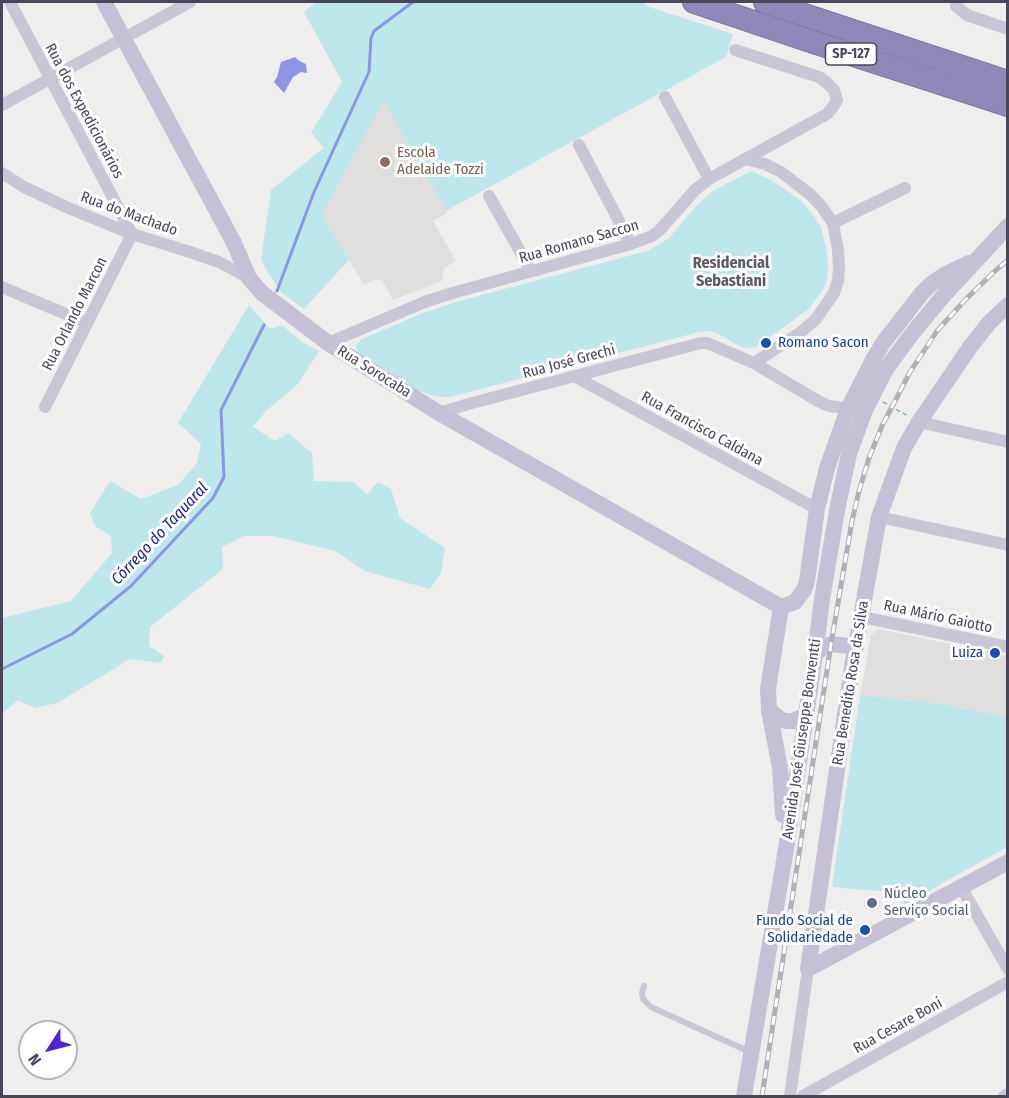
<!DOCTYPE html>
<meta charset="utf-8">
<style>
body{margin:0}
#map{position:relative;width:1009px;height:1098px;overflow:hidden;background:#efeeed;font-family:"Fira Sans Condensed",sans-serif}
canvas{display:block}
.frame{position:absolute;inset:0;border:3px solid #494659;pointer-events:none}
.north{position:absolute;left:18px;top:1020px;width:60px;height:60px;box-sizing:border-box;background:#fff;border:2px solid #b6b5bd;border-radius:50%;rotate:234deg;font-size:16px;font-weight:700;line-height:24px;text-align:center;color:#494659}
.north::after{content:'';display:block;margin:auto;width:21px;height:27px;background:#5124d2;clip-path:polygon(50% 0,100% 100%,50% 72%,0 100%)}
</style>
<div id="map">
<canvas width="1009" height="1098"></canvas>
<div class="frame"></div>
<div class="north">N</div>
</div>
<script>
const ctx = document.querySelector('canvas').getContext('2d');
ctx.lineJoin = 'round';
function paint(path, color) { ctx.fillStyle = color; ctx.fill(path, 'evenodd'); }
const shape = rows => new Path2D(rows.map(r => 'M' + r).join(''));
function stroke(path, color, width, dash) { ctx.strokeStyle = color; ctx.lineWidth = width; ctx.lineCap = dash ? 'butt' : 'round'; ctx.setLineDash(dash || []); ctx.stroke(path); }
function label(font, color, halo, rows, align = 'center') {
  ctx.font = font + ' "Fira Sans Condensed",sans-serif'; ctx.lineWidth = 6; ctx.setLineDash([]); ctx.textBaseline = 'middle'; ctx.strokeStyle = halo; ctx.fillStyle = color; for (const [text, x, y, turn = 0] of rows) {
    ctx.save(); ctx.translate(x, y); ctx.rotate((+turn || 0) * Math.PI / 180); ctx.textAlign = isNaN(turn) ? turn : align; if (halo) ctx.strokeText(text, 0, 0); ctx.fillText(text, 0, 0); ctx.restore();
  }
}
const education = shape([
 [384,101,447,213,433,221,456,261,444,268,442,281,393,300,382,280,375,279,364,285,322,214],
 [879,629,1007,656,1007,717,944,704,860,695,871,635]
]);
const green = shape([
 [316,2,642,2,649,7,733,34,726,57,446,211,384,101,322,214,349,260,304,309,282,293,270,276,261,260,271,190,324,148,311,133,342,82,304,12],
 [751,171,771,180,789,192,801,201,811,212,821,227,827,252,828,268,827,279,824,288,809,309,756,347,748,348,741,347,717,333,708,331,699,332,469,392,451,397,438,397,419,391,357,352,356,346,360,340,423,313,456,302,647,251,668,239,698,204,714,190],
 [249,305,270,329,282,325,299,340,319,351,298,384,266,411,253,427,275,441,288,433,312,453,314,481,353,482,367,494,378,482,391,489,400,518,445,548,441,573,430,589,365,571,335,551,272,536,244,536,222,547,223,569,150,627,149,646,164,656,161,663,130,659,57,703,35,708,18,700,2,714,2,618,71,601,112,553,111,536,95,526,90,513,110,481,141,499,178,485,197,463,201,444,178,423],
 [860,695,944,704,1007,717,1007,847,902,906,903,893,832,887]
]);
const water = shape([
 [295,57,299,61,306,64,307,73,301,72,293,77,284,93,274,82,277,77,281,62]
]);
const stream = shape([
 [277,291,314,192,369,72,371,38,374,31,413,2],
 [2,669,72,634,131,586,213,498,224,477,221,410,264,325]
]);
const path = shape([
 [883,402,908,416]
]);
const lane = shape([
 [644,986,642,993,643,999,651,1007,750,1052]
]);
const street = shape([
 [10,2,132,234,45,407],
 [956,6,967,15,1008,29],
 [665,97,709,179],
 [2,105,190,2],
 [579,145,631,244],
 [746,159,765,164,781,172,811,195,822,207,833,223,838,250,839,268,838,281,834,293,816,319,801,332,754,363],
 [2,173,24,187,66,207,132,234,187,251,219,262,249,278],
 [489,196,531,271],
 [833,223,905,188],
 [2,287,87,323],
 [328,343,427,301,456,292,631,244,652,236,660,230,695,190,709,179,827,114,833,107,837,100,834,90,826,82,819,77,735,50],
 [574,376,817,509],
 [439,413,472,403,701,343,707,343,754,363,818,401,829,406,854,409],
 [919,422,1008,442],
 [879,517,1008,545],
 [862,617,1008,647],
 [961,887,1008,969],
 [790,1096,808,969],
 [803,1096,1008,982],
 [1004,1096,1008,1094]
]);
const secondary = shape([
 [104,2,234,243,249,278,262,293,328,343,439,413,781,607],
 [815,655,822,647,831,644,856,647],
 [769,710,780,719,786,721,793,721,805,716],
 [783,815,780,768,769,710,768,689,781,607,795,602,804,590,807,581,817,509,827,468,848,409,874,358,883,343,922,293,931,284,946,274,969,263],
 [808,969,852,667,879,517,904,448,919,422,970,347,989,323,1008,305],
 [808,969,1008,862],
 [744,1096,786,849,815,655,822,599,838,505,849,454,865,410,886,369,911,335,944,295,1008,226]
]);
const highway = shape([
 [694,2,813,42,1008,105],
 [765,2,1008,82]
]);
const rail = shape([
 [762,1096,831,644,852,521,859,491,869,458,882,426,910,372,937,331,966,299,997,269,1008,260]
]);
const markers = [
 [385,162,6,"#8d6e63"],
 [766,343,6,"#1a4fb4"],
 [995,653,6,"#1a4fb4"],
 [872,903,6,"#5c6f8a"],
 [865,930,6,"#1a4fb4"]
];
const shields = [
 [851,54,51]
];
const shieldNames = [
 ["SP-127",851,54]
];
const streetNames = [
 ["Rua dos Expedicionários",84,111,62],
 ["Rua do Machado",129,214,20],
 ["Rua Romano Saccon",579,242,-16],
 ["Rua Orlando Marcon",75,314,-63],
 ["Rua José Grechi",569,362,-15],
 ["Rua Sorocaba",374,372,32],
 ["Rua Francisco Caldana",702,429,29],
 ["Rua Mário Gaiotto",938,617,12],
 ["Rua Benedito Rosa da Silva",851,683,-81],
 ["Avenida José Giuseppe Bonventti",802,739,-82],
 ["Rua Cesare Boni",898,1026,-29]
];
const educationNames = [
 ["Escola",397,153],
 ["Adelaide Tozzi",397,170]
];
const transitNames = [
 ["Romano Sacon",778,343,"left"],
 ["Luiza",983,653],
 ["Fundo Social de",853,921],
 ["Solidariedade",853,938]
];
const serviceNames = [
 ["Núcleo",884,894],
 ["Serviço Social",884,911]
];
const neighbourhoodNames = [
 ["Residencial",731,264],
 ["Sebastiani",731,282]
];
const waterNames = [
 ["Córrego do Taquaral",160,534,-47]
];
paint(education, '#e0dfde');
paint(green, '#bde7eb');
paint(water, '#8c95e5');
stroke(stream, '#8c95e5', 3);
stroke(highway, '#7d72a4', 24);
stroke(path, '#77b6c7', 1.5, [4.5, 3]);
stroke(lane, '#c9c7d6', 6);
stroke(street, '#c9c7d6', 12);
stroke(secondary, '#c5c0d5', 16);
stroke(highway, '#9287b9', 22);
stroke(rail, '#b2afb7', 5);
stroke(rail, '#fff', 3, [9]);
for (const [x, y, r, color] of markers) { const dot = new Path2D(); dot.arc(x, y, r, 0, 2 * Math.PI); ctx.fillStyle = color; ctx.fill(dot); stroke(dot, '#fff', 2); }
for (const [x, y, w] of shields) { const box = new Path2D(); box.roundRect(x - w / 2, y - 11, w, 22, 4.5); ctx.fillStyle = '#fff'; ctx.fill(box); stroke(box, '#494659', 1.5); }
label('bold 14px', '#494659', null, shieldNames);
label('15px', '#494659', '#fff', streetNames);
label('15px', '#785e54', '#fff', educationNames, 'left');
label('15px', '#164399', '#fff', transitNames, 'right');
label('15px', '#4e5e75', '#fff', serviceNames, 'left');
label('bold 16px', '#5c5a61', '#fff', neighbourhoodNames);
label('italic 16px', '#15229d', '#fff', waterNames);
</script>
